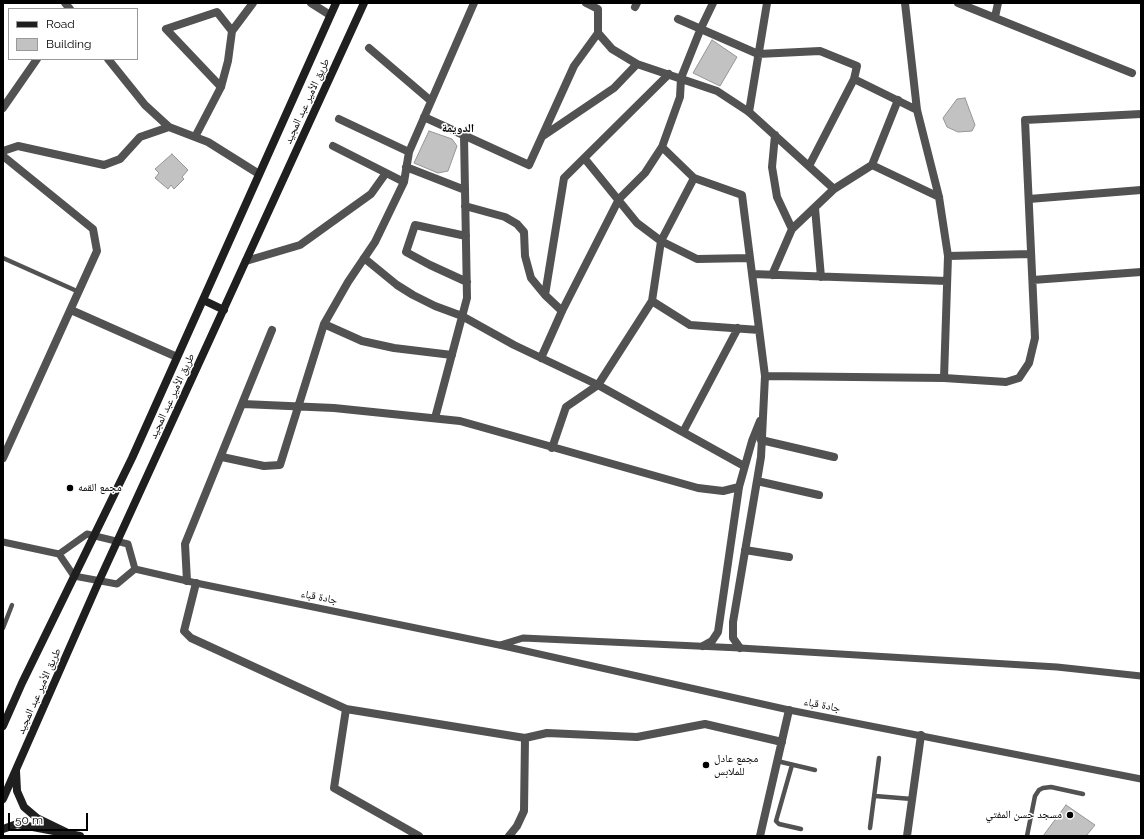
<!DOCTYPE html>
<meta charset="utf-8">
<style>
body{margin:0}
#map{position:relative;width:1144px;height:839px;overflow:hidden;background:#fff;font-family:Raleway,sans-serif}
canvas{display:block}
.frame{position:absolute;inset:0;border:4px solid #000;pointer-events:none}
.legend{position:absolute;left:8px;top:8px;width:130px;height:52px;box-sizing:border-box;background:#fff;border:1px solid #999;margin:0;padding:5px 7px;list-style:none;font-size:12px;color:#000}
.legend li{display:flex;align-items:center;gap:8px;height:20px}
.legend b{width:20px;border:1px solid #999}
.scale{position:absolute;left:8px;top:813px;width:80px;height:18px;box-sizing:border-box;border:2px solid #000;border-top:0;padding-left:5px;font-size:12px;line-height:14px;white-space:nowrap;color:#000;-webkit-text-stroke:3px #fff;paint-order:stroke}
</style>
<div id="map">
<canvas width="1144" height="839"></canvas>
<div class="frame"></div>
<ul class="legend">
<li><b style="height:5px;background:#1f1f1f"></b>Road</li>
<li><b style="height:11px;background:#c2c2c2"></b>Building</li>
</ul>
<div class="scale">50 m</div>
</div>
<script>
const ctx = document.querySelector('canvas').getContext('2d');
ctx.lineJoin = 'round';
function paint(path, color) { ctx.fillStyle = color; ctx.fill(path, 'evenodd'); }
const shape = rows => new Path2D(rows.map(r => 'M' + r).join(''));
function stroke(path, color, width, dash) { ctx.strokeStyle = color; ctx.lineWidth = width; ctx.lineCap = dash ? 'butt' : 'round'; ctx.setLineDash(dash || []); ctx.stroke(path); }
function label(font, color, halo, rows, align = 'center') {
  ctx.font = font + ' Raleway,"Noto Naskh Arabic",sans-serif'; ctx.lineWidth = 3; ctx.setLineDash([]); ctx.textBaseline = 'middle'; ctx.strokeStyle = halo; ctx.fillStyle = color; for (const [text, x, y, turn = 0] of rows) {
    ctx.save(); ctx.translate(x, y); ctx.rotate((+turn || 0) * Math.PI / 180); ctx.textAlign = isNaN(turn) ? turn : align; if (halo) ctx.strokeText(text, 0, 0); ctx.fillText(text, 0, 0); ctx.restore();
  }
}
const building = shape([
 [712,40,737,57,720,86,693,73,712,40],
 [965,98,975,125,972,131,958,132,947,127,943,118,957,99,965,98],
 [429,131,452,139,457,146,448,171,438,173,414,163,429,131],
 [172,154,188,170,182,177,184,179,174,189,171,185,168,189,155,178,159,173,155,169,172,154],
 [1066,805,1095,825,1086,836,1043,836,1066,805]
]);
const service = shape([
 [3,258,79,292],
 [3,628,12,605],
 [777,761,815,770],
 [792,765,776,821,779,824,801,829],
 [875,796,912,799],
 [870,828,879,758],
 [1027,836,1035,796,1039,790,1043,788,1051,787,1083,794]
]);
const pedestrian = shape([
 [3,542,59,554,74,576,117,584,135,569],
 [59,554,87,534,128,544,135,569],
 [135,569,196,583,499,645,789,710,1141,779],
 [500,645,523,638,740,648,1057,667,1141,676]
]);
const minor = shape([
 [65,3,70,9],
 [311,3,330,15],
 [586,3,598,9,598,33,612,49,637,64,717,91,749,112,834,189],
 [905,3,917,110,939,197,948,256,944,378],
 [958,3,1132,73],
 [635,7,637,3],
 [995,17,998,3],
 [678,19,758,54,820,51,857,66,854,79,809,166],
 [369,48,431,101],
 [108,59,145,105,169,127,208,142,259,174],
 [854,79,917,110],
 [221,87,166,29,217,12,232,31],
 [3,108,37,59],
 [749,112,767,3],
 [424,117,529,165,574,66,598,33],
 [339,119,409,152],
 [775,135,772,167,777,197,792,229],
 [543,136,614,88,637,64],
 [195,137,221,87,228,61,232,31,253,3],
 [333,146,404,182],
 [662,147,694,178,742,195,765,376,761,457,733,622,733,638,740,648],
 [3,151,18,146,104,165,120,159,140,137,169,127],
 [3,156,93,229,97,251,3,458],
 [585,159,637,223,661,241,697,259,750,258],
 [872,165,939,197],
 [406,167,465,190],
 [1029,199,1141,190],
 [465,206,505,217,517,224,524,232,525,256,531,278,545,295],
 [815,208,821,277],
 [466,236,415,225,406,252,430,265,467,282],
 [948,256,1031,254],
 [364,258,397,285,413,295,435,306,462,316,514,345,598,385,744,466],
 [246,261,300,245,371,194,386,173],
 [752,274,947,281],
 [772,275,792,229,834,189,872,165,898,100],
 [1033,280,1141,272],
 [652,301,690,325,759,330],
 [71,310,177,357],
 [562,311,545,295,564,178,669,74],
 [324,324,362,341,394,348,452,355],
 [541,358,562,311,619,199,645,173,662,147,680,97,681,78,701,28,713,3],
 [765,376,944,378,1006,382,1019,378,1029,363,1035,338,1025,120,1141,114],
 [243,404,334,408,460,421,698,488,723,491,739,487],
 [435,418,467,298,464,136],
 [683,432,738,328],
 [761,440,834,457],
 [552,448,566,407,598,385,652,301,661,241,694,178],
 [222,457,264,466,280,465,324,324,348,282,375,242,404,182,409,152,474,3],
 [757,481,819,495],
 [745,550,789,557],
 [187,581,185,544,272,330],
 [196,583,184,631,191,638,346,709,525,738,547,733,637,737,705,724,782,742],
 [703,646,712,641,718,632,739,487,752,441,760,421],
 [346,709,334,788,419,836],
 [509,836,517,826,524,811,525,738],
 [760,836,789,710],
 [907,836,921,735]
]);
const secondary = shape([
 [203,300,224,310],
 [3,726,22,683,132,458,336,3],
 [16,771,17,791,24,807,37,818,68,833],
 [3,799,99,581,364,3],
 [3,829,17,824,80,836]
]);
const markers = [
 [70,488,4,"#000"],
 [706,765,4,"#000"],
 [1070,815,4,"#000"]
];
const streetNames = [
 ["طريق الأمير عبد المجيد",307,101,-65],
 ["طريق الأمير عبد المجيد",172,396,-65],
 ["جادة قباء",319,597,11],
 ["طريق الأمير عبد المجيد",39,691,-66],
 ["جادة قباء",822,705,11]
];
const poiNames = [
 ["مجمع القمه",78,488],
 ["مجمع عادل",714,759],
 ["للملابس",714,772],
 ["مسجد حسن المفتي",1062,815,"right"]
];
const neighbourhoodNames = [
 ["الدويمة",458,128]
];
paint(building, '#c2c2c2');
stroke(building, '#969696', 1);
stroke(service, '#525252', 4.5);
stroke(pedestrian, '#525252', 7);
stroke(minor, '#525252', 8);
stroke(secondary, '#1f1f1f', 8);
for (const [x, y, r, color] of markers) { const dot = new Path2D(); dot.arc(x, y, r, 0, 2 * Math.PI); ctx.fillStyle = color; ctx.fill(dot); stroke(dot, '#fff', 1.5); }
label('11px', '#000', '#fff', streetNames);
label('11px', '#000', '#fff', poiNames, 'left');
label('bold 12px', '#000', '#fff', neighbourhoodNames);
</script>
